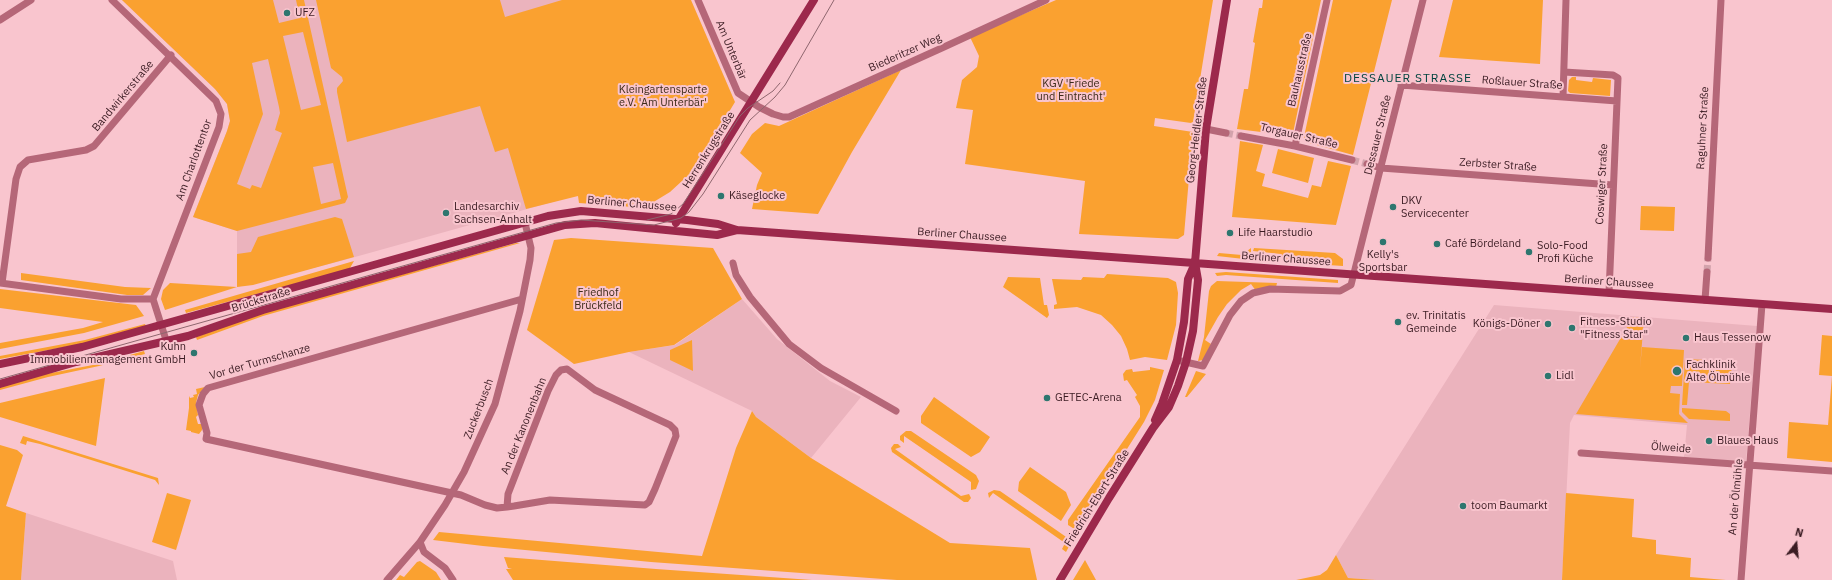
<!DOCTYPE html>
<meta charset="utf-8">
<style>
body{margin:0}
#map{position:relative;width:1832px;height:580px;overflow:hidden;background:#f9c5ce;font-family:"IBM Plex Sans",sans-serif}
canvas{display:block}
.north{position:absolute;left:1776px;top:524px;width:40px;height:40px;-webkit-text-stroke:3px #f9c5ce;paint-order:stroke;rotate:16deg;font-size:11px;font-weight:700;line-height:16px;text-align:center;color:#3b1c23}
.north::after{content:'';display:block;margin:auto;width:14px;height:18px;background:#3b1c23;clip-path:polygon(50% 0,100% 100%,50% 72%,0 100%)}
</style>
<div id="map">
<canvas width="1832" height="580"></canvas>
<div class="north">N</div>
</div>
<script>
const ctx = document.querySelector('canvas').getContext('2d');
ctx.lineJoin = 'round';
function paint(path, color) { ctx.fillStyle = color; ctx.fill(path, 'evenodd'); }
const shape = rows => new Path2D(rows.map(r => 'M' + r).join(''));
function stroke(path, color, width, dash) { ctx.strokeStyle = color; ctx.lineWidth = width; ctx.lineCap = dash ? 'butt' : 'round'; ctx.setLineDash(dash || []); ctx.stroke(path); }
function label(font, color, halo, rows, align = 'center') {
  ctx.font = font + ' "IBM Plex Sans",sans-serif'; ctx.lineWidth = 4; ctx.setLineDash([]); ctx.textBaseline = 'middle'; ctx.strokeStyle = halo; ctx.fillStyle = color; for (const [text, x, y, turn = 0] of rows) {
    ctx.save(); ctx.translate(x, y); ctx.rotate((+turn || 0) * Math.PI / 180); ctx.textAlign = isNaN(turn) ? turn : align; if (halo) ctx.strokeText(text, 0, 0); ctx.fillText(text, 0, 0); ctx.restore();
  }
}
const built = shape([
 [122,0,570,0,556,201,337,262,237,287,237,231,193,217,227,131,230,121,227,104,215,89],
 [742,299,777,339,830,381,861,397,811,458,756,417,752,411,629,352,675,345],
 [1494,305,1757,326,1746,462,1684,457,1687,425,1574,415,1570,423,1562,580,1376,580,1348,578,1336,555],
 [26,513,173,561,177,580,21,580]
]);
const green = shape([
 [122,0,273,0,279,23,300,18,296,0,304,0,348,197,345,203,237,231,193,217,227,131,230,121,227,104,215,89],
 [303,32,321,105,301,110,283,36],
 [268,59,279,107,280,113,275,130,282,133,261,188,252,185,250,189,237,184,263,114,252,63],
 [333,163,341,199,321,204,313,167],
 [316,0,500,0,505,17,562,0,691,0,735,102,694,170,670,192,647,206,633,207,579,203,578,196,526,209,508,148,495,152,480,106,347,142,337,92,337,88,343,81,342,77,331,68],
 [1056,0,1213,0,1193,122,1191,123,1155,118,1154,126,1193,132,1184,235,1178,239,1079,234,1085,181,965,164,973,110,956,108,962,80,977,67,979,56,970,37],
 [1263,0,1321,0,1293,133,1288,138,1269,133,1237,129,1244,89,1248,89,1255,43,1253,42,1259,8,1262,8],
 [1333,0,1392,0,1353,155,1306,142,1304,137],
 [1453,0,1543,0,1540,64,1439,57],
 [901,70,852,152,818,214,752,209,757,185,762,173,740,153,752,134,765,123,779,126],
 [1572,77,1576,77,1576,80,1592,82,1593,78,1611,80,1610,96,1570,93,1568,91,1569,80],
 [1240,141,1263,145,1256,171,1265,174,1262,186,1308,198,1312,185,1321,187,1328,161,1351,166,1336,225,1232,217],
 [1278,149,1314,158,1308,183,1272,173],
 [1641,206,1675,207,1674,231,1640,230],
 [335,217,342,219,354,257,253,285,237,287,165,310,161,299,163,290,170,283,237,287,237,254,251,252,258,237],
 [571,238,713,248,742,299,674,345,629,352,574,364,527,330,554,240],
 [516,243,520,243,263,316,197,340,196,337,262,313],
 [1251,248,1251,255,1253,260,1217,256,1219,253,1242,255],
 [1254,248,1335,253,1343,259,1343,266,1284,262,1281,254,1253,251],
 [354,261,350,268,346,270,186,313,185,310],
 [1226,272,1338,280,1338,283,1226,275,1217,276,1215,273],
 [21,273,125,287,151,288,143,295,127,295,21,280],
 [1107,274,1168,278,1176,282,1178,293,1176,325,1167,360,1145,357,1130,360,1127,349,1121,336,1112,325,1101,315,1077,307,1054,309,1054,305,1057,304,1052,279,1081,280,1083,277,1104,278],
 [1008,277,1040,278,1044,305,1047,305,1049,315,1047,318,1003,287],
 [1217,281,1277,283,1276,287,1256,291,1251,284,1241,290,1227,304,1218,317,1205,340,1211,344,1203,360,1198,361,1204,337,1209,291,1211,286],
 [0,289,136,305,144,316,84,333,0,349,0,343,83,328,103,322,0,308],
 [1633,317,1644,318,1640,368,1642,347,1684,350,1682,386,1671,386,1670,393,1680,394,1679,414,1688,423,1576,414],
 [145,324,146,326,86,343,0,359,0,356,85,340],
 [1822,335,1832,336,1832,462,1787,458,1789,422,1828,425,1832,376,1819,375],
 [692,340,693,371,670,360,670,350],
 [144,351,145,354,99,366,48,377,0,390,0,387,46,374,98,364],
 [1685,359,1707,360,1707,363,1732,365,1730,384,1689,382,1687,405,1682,405],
 [1150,367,1164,370,1155,400,1144,422,1076,530,1068,525,1068,520,1140,417,1140,406,1135,397,1137,395,1127,380,1124,381,1123,374,1126,370,1132,369,1133,372,1150,370],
 [1196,371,1206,374,1187,397,1185,397],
 [105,378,96,446,0,417,0,403],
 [205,387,198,395,196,403,198,415,196,417,198,424,202,424,202,430,199,434,191,432,191,431,186,430,189,408,189,396,190,398,194,397,193,395,197,394,196,389],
 [934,397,990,437,980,452,971,457,921,423,921,416],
 [1682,408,1726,411,1730,414,1730,421,1689,419,1682,412],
 [752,411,756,417,811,458,950,543,1030,548,1037,580,897,580,651,562,483,546,433,540,439,532,702,556,736,448],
 [906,431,911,431,976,475,979,481,976,489,971,490,971,482,904,436,904,443,900,440,900,436],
 [23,436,158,478,159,485,155,480,40,444,27,441,26,445,20,443],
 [894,444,898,444,901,447,895,449,961,496,969,494,971,498,968,502,964,502,892,452,891,448],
 [0,445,17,450,23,455,6,506,26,513,21,580,0,580],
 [1030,467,1066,492,1071,505,1061,521,1018,491,1019,482],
 [994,490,1000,491,1072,541,1066,552,1062,549,1065,543,993,493,989,498,988,493],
 [167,493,191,500,176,550,152,542],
 [1566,493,1634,499,1632,537,1656,540,1656,554,1691,558,1690,577,1726,580,1562,580],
 [1336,555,1348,578,1376,580,1296,580,1320,575,1327,570],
 [504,557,656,569,812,580,513,580,506,569,512,569,508,568],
 [1085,560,1096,580,1073,580],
 [420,561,436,572,441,580,396,580,400,575,404,577,417,562]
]);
const streetTunnel = shape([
 [1226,133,1241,136],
 [1352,160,1367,164],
 [1707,272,1708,258]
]);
const street = shape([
 [112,0,216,101,221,114,219,127,153,299,166,340],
 [698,0,738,93,759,107,773,114,783,117,789,117,944,47,1046,0],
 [0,20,31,0],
 [1564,72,1613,75,1618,78,1609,293],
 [1401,85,1617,101],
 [1563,97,1566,0],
 [1206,129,1226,133],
 [1241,136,1295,146,1352,160],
 [1295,146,1327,0],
 [1367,164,1381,168,1613,185],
 [1708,258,1721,0],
 [733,263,736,275,750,297,789,344,821,368,896,411],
 [0,283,121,299,153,299],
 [2,283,16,179,20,167,28,160,86,150,94,146,171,55],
 [1705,300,1707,272],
 [1181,361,1203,366,1230,315,1241,301,1253,293,1270,289,1340,291,1351,285,1423,0],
 [1581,453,1832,471],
 [507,507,508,494,548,391,556,375,561,370,567,369,595,390,670,425,675,430,676,436,655,489,649,502,645,505,550,500,514,506,507,507,497,508,485,505,461,495,206,439,207,433,199,405,203,394,208,388,522,299],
 [420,542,424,552,445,568,453,580],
 [387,580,420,542,445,505,464,472,495,404,520,311,530,260,531,248,525,223],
 [1741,580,1762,304]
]);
const secondary = shape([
 [676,223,814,0],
 [0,364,82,347,548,216,581,211,687,220,718,224,737,230,1832,309],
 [0,384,76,362,188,336,263,310,565,225,595,223,717,235,737,230],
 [1155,420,1162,404,1177,360,1184,322,1188,279,1195,263],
 [1060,580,1109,498,1153,428,1169,407,1178,386,1186,362,1193,331,1198,280,1195,263,1206,129,1227,0]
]);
const tram = shape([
 [647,220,671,214,683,204,740,116,748,108,773,91,780,83],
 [0,379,556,223,581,220,654,225,681,218,689,212,703,194,750,120,775,97,785,85,834,0]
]);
const markers = [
 [287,13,4,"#2e766f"],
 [721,196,4,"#2e766f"],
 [1393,207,4,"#2e766f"],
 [446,213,4,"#2e766f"],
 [1230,233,4,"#2e766f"],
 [1383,242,4,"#2e766f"],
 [1437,244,4,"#2e766f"],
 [1529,252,4,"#2e766f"],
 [1398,322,4,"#2e766f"],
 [1548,324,4,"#2e766f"],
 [1572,328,4,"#2e766f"],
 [1686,338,4,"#2e766f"],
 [194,353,4,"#2e766f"],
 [1677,371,5,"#2e766f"],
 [1548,376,4,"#2e766f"],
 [1047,398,4,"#2e766f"],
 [1709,441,4,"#2e766f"],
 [1463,506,4,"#2e766f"]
];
const poiNames = [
 ["UFZ",295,13],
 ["Käseglocke",729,196],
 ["DKV",1401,201],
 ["Servicecenter",1401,214],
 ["Landesarchiv",454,207],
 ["Sachsen-Anhalt",454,220],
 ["Life Haarstudio",1238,233],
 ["Café Bördeland",1445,244],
 ["Solo-Food",1537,246],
 ["Profi Küche",1537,259],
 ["Kelly's",1383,255,"center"],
 ["Sportsbar",1383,268,"center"],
 ["ev. Trinitatis",1406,316],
 ["Gemeinde",1406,329],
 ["Fitness-Studio",1580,322],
 ["\"Fitness Star\"",1580,335],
 ["Königs-Döner",1540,324,"right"],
 ["Haus Tessenow",1694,338],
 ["Kuhn",186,347,"right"],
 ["Immobilienmanagement GmbH",186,360,"right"],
 ["Fachklinik",1686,365],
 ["Alte Ölmühle",1686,378],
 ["Lidl",1556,376],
 ["GETEC-Arena",1055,398],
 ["Blaues Haus",1717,441],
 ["toom Baumarkt",1471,506]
];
const streetNames = [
 ["Am Unterbär",731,50,67],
 ["Biederitzer Weg",905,53,-24],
 ["Bauhausstraße",1300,70,-77],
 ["Roßlauer Straße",1522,83,4],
 ["Bandwirkerstraße",123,96,-50],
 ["Raguhner Straße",1703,128,-87],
 ["Georg-Heidler-Straße",1197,130,-83],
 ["Dessauer Straße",1378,135,-76],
 ["Torgauer Straße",1299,136,13],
 ["Herrenkrugstraße",709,150,-58],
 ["Am Charlottentor",194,160,-70],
 ["Zerbster Straße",1498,165,4],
 ["Coswiger Straße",1602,184,-87],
 ["Berliner Chaussee",632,204,5],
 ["Berliner Chaussee",962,235,4],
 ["Berliner Chaussee",1286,259,4],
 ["Berliner Chaussee",1609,282,4],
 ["Brückstraße",261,300,-17],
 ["Vor der Turmschanze",260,362,-16],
 ["Zuckerbusch",479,409,-69],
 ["An der Kanonenbahn",524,426,-68],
 ["Ölweide",1671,448,4],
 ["An der Ölmühle",1736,497,-85],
 ["Friedrich-Ebert-Straße",1097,498,-58]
];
const parkNames = [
 ["KGV 'Friede",1071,84],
 ["und Eintracht'",1071,97],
 ["Kleingartensparte",663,90],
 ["e.V. 'Am Unterbär'",663,103],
 ["Friedhof",598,293],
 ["Brückfeld",598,306]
];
const neighbourhoodNames = [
 ["DESSAUER STRASSE",1408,79]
];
paint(built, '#ebb3bd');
paint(green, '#faa130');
stroke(streetTunnel, '#d3a3ac', 7, [7, 3.5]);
stroke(street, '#b56778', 7);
stroke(secondary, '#9c294c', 8);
stroke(tram, '#8e666e', 1);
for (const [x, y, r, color] of markers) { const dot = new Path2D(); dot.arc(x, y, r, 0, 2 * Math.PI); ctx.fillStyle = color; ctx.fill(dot); stroke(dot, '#f9c5ce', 1.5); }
label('11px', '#3b1c23', '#f9c5ce', poiNames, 'left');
label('11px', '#3b1c23', '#f9c5ce', streetNames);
label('11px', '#3c2b19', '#f9c5ce', parkNames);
ctx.letterSpacing = '1px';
label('12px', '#02443f', '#f9c5ce', neighbourhoodNames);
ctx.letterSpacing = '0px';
</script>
